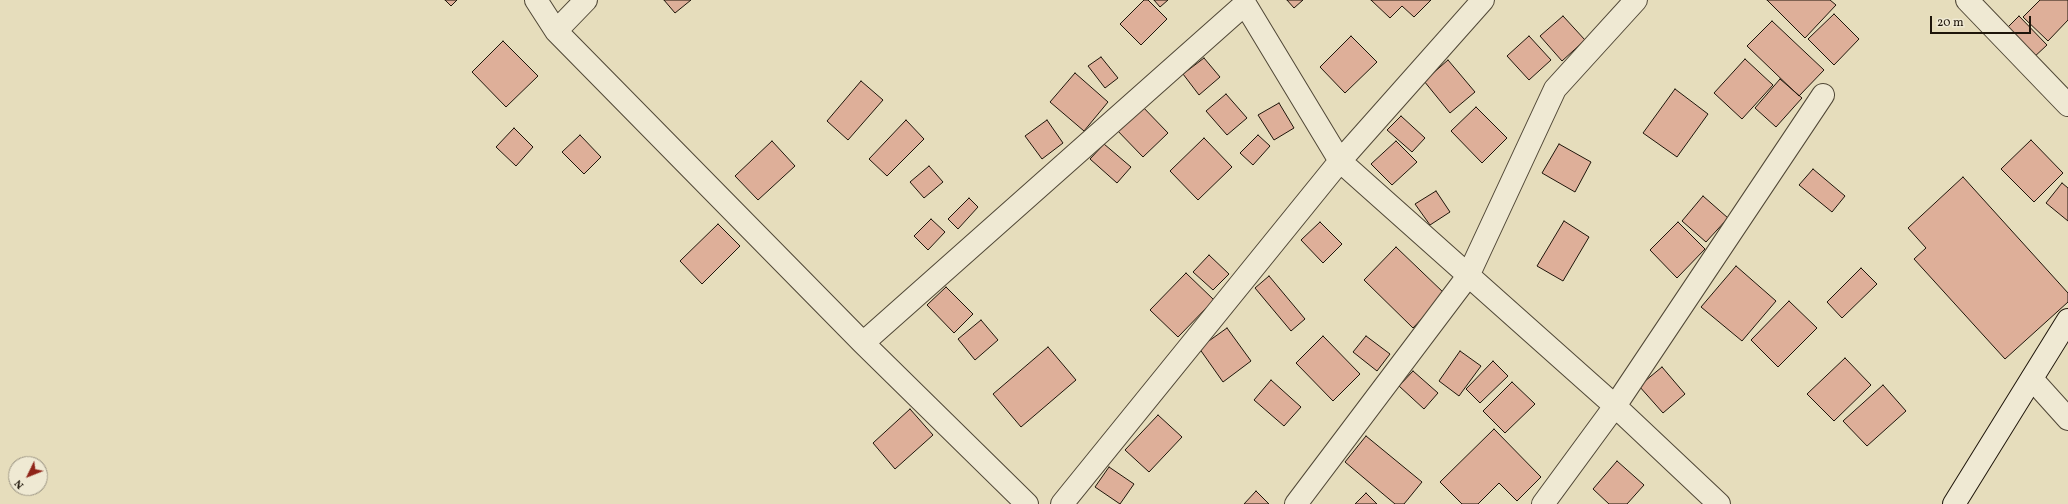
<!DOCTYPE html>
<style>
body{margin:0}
#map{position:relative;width:2068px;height:504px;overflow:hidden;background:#e6ddbc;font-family:Vollkorn,serif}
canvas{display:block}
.north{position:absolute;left:8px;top:456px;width:40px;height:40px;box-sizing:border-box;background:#efe9d3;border:1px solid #9b9483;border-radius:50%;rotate:227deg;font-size:11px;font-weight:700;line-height:16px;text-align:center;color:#1e150a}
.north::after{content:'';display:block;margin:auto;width:14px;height:18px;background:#8f2418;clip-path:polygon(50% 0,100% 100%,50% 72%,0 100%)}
.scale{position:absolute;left:1930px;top:16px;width:101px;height:18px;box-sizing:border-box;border:2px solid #1e150a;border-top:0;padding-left:5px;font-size:12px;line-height:14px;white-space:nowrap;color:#1e150a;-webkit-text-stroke:3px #efe9d3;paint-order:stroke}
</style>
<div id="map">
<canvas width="2068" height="504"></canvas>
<div class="north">N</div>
<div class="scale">20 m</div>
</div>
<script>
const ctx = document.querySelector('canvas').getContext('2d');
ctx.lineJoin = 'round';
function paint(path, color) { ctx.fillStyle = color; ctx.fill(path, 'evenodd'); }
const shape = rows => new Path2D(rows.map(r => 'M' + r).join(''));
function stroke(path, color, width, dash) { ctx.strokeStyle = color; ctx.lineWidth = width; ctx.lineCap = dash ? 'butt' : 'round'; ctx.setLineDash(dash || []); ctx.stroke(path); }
const building = shape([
 [445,0,457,0,451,6,445,0],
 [664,0,691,0,675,13,664,0],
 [1144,0,1148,0,1167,19,1141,45,1120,24,1144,0],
 [1154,0,1168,0,1160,7,1154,0],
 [1287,0,1303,0,1294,8,1287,0],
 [1371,0,1431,0,1414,17,1402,6,1390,18,1371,0],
 [1767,0,1830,0,1836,5,1805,38,1767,0],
 [2040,0,2068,0,2068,20,2048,41,2023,17,2040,0],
 [1834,14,1859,39,1834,65,1808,39,1834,14],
 [1563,16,1585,40,1562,61,1540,36,1563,16],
 [2019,16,2047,45,2032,59,2004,31,2019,16],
 [1772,21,1824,70,1799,96,1747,46,1772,21],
 [1351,36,1377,62,1345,93,1320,67,1351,36],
 [1529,36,1551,60,1529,80,1507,56,1529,36],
 [503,41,538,76,506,107,472,72,503,41],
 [1101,57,1118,78,1105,88,1088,66,1101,57],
 [1204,58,1220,77,1199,95,1183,74,1204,58],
 [1745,59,1773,85,1742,119,1714,93,1745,59],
 [1448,60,1475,92,1450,113,1424,81,1448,60],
 [1075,73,1108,102,1084,131,1050,102,1075,73],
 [1780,79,1802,98,1776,127,1755,108,1780,79],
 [861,81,883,100,848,140,827,121,861,81],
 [1675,89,1708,114,1677,157,1643,133,1675,89],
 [1226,94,1247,118,1227,135,1206,111,1226,94],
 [1139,103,1168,133,1143,157,1114,127,1139,103],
 [1279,103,1294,128,1274,140,1258,115,1279,103],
 [1476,107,1507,138,1482,163,1451,131,1476,107],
 [1401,116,1425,138,1412,152,1387,130,1401,116],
 [906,120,924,139,887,176,869,159,906,120],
 [1047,120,1063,143,1042,159,1025,136,1047,120],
 [514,128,533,147,516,166,496,147,514,128],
 [580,135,601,157,584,174,562,152,580,135],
 [1258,135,1270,146,1253,165,1240,153,1258,135],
 [1204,138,1232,167,1198,200,1170,171,1204,138],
 [2031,140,2063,173,2034,202,2001,169,2031,140],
 [772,141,795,166,758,200,735,176,772,141],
 [1396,141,1417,162,1392,185,1371,164,1396,141],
 [1104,144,1131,167,1117,183,1090,159,1104,144],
 [1559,144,1591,162,1575,192,1542,173,1559,144],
 [929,166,943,182,924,198,910,182,929,166],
 [1813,169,1845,196,1832,212,1799,185,1813,169],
 [1963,177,2068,293,2068,302,2005,359,1914,259,1926,248,1908,228,1963,177],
 [2062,183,2068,188,2068,221,2046,203,2062,183],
 [1436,191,1450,212,1430,225,1415,204,1436,191],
 [1703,196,1728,218,1706,242,1682,221,1703,196],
 [969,198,978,207,958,229,948,219,969,198],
 [931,219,945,232,928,250,914,236,931,219],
 [1564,221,1589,237,1563,281,1537,266,1564,221],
 [1320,222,1342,244,1323,263,1301,240,1320,222],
 [1678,222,1705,249,1677,278,1650,250,1678,222],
 [718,224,740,246,702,284,680,261,718,224],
 [1396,247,1445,294,1413,328,1364,280,1396,247],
 [1209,255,1229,274,1213,290,1193,272,1209,255],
 [1736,266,1776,301,1742,341,1701,307,1736,266],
 [1861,268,1877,284,1842,318,1827,302,1861,268],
 [1186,273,1214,300,1178,337,1150,310,1186,273],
 [1269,276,1305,319,1291,331,1255,288,1269,276],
 [946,287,973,314,954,333,927,305,946,287],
 [1789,301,1817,328,1778,367,1751,340,1789,301],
 [981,320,998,340,975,360,958,339,981,320],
 [1227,328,1251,361,1223,382,1199,348,1227,328],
 [1323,336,1360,374,1333,401,1296,363,1323,336],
 [1366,336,1390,354,1377,371,1353,352,1366,336],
 [1048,347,1076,380,1021,427,993,394,1048,347],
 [1460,351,1481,366,1459,396,1439,381,1460,351],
 [1845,358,1871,385,1834,421,1807,394,1845,358],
 [1493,361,1508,376,1480,403,1466,389,1493,361],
 [1662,367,1685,394,1663,413,1639,386,1662,367],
 [1413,371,1438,393,1424,409,1399,386,1413,371],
 [1271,380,1301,407,1284,426,1254,400,1271,380],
 [1512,382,1535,404,1505,433,1483,411,1512,382],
 [1883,385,1906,411,1867,446,1843,421,1883,385],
 [910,409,933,435,895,469,873,443,910,409],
 [1158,415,1182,437,1149,472,1125,450,1158,415],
 [1494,429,1541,477,1517,501,1499,483,1478,504,1462,504,1440,482,1494,429],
 [1366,436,1422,482,1404,504,1395,504,1345,462,1366,436],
 [1617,461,1644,485,1627,504,1609,504,1593,489,1617,461],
 [1109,467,1134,484,1120,504,1095,487,1109,467],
 [1256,491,1269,504,1244,504,1256,491],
 [1366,493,1377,504,1355,504,1366,493]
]);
const street = shape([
 [536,0,556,31,863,343,1027,504],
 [1967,0,2068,105],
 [556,31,586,0],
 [863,343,1245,4,1340,161,1615,406,1719,504],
 [2032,379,2068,419],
 [1062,504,1340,161,1483,0],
 [1296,504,1468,276,1555,89,1636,0],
 [1543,504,1615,406,1823,95]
]);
const secondary = shape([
 [1954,504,2068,320]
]);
paint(building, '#deaf99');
stroke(building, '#1e150a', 1);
stroke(street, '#504736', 24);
stroke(secondary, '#1e150a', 24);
stroke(street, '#efe9d3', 22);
stroke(secondary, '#efe9d3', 22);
</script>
